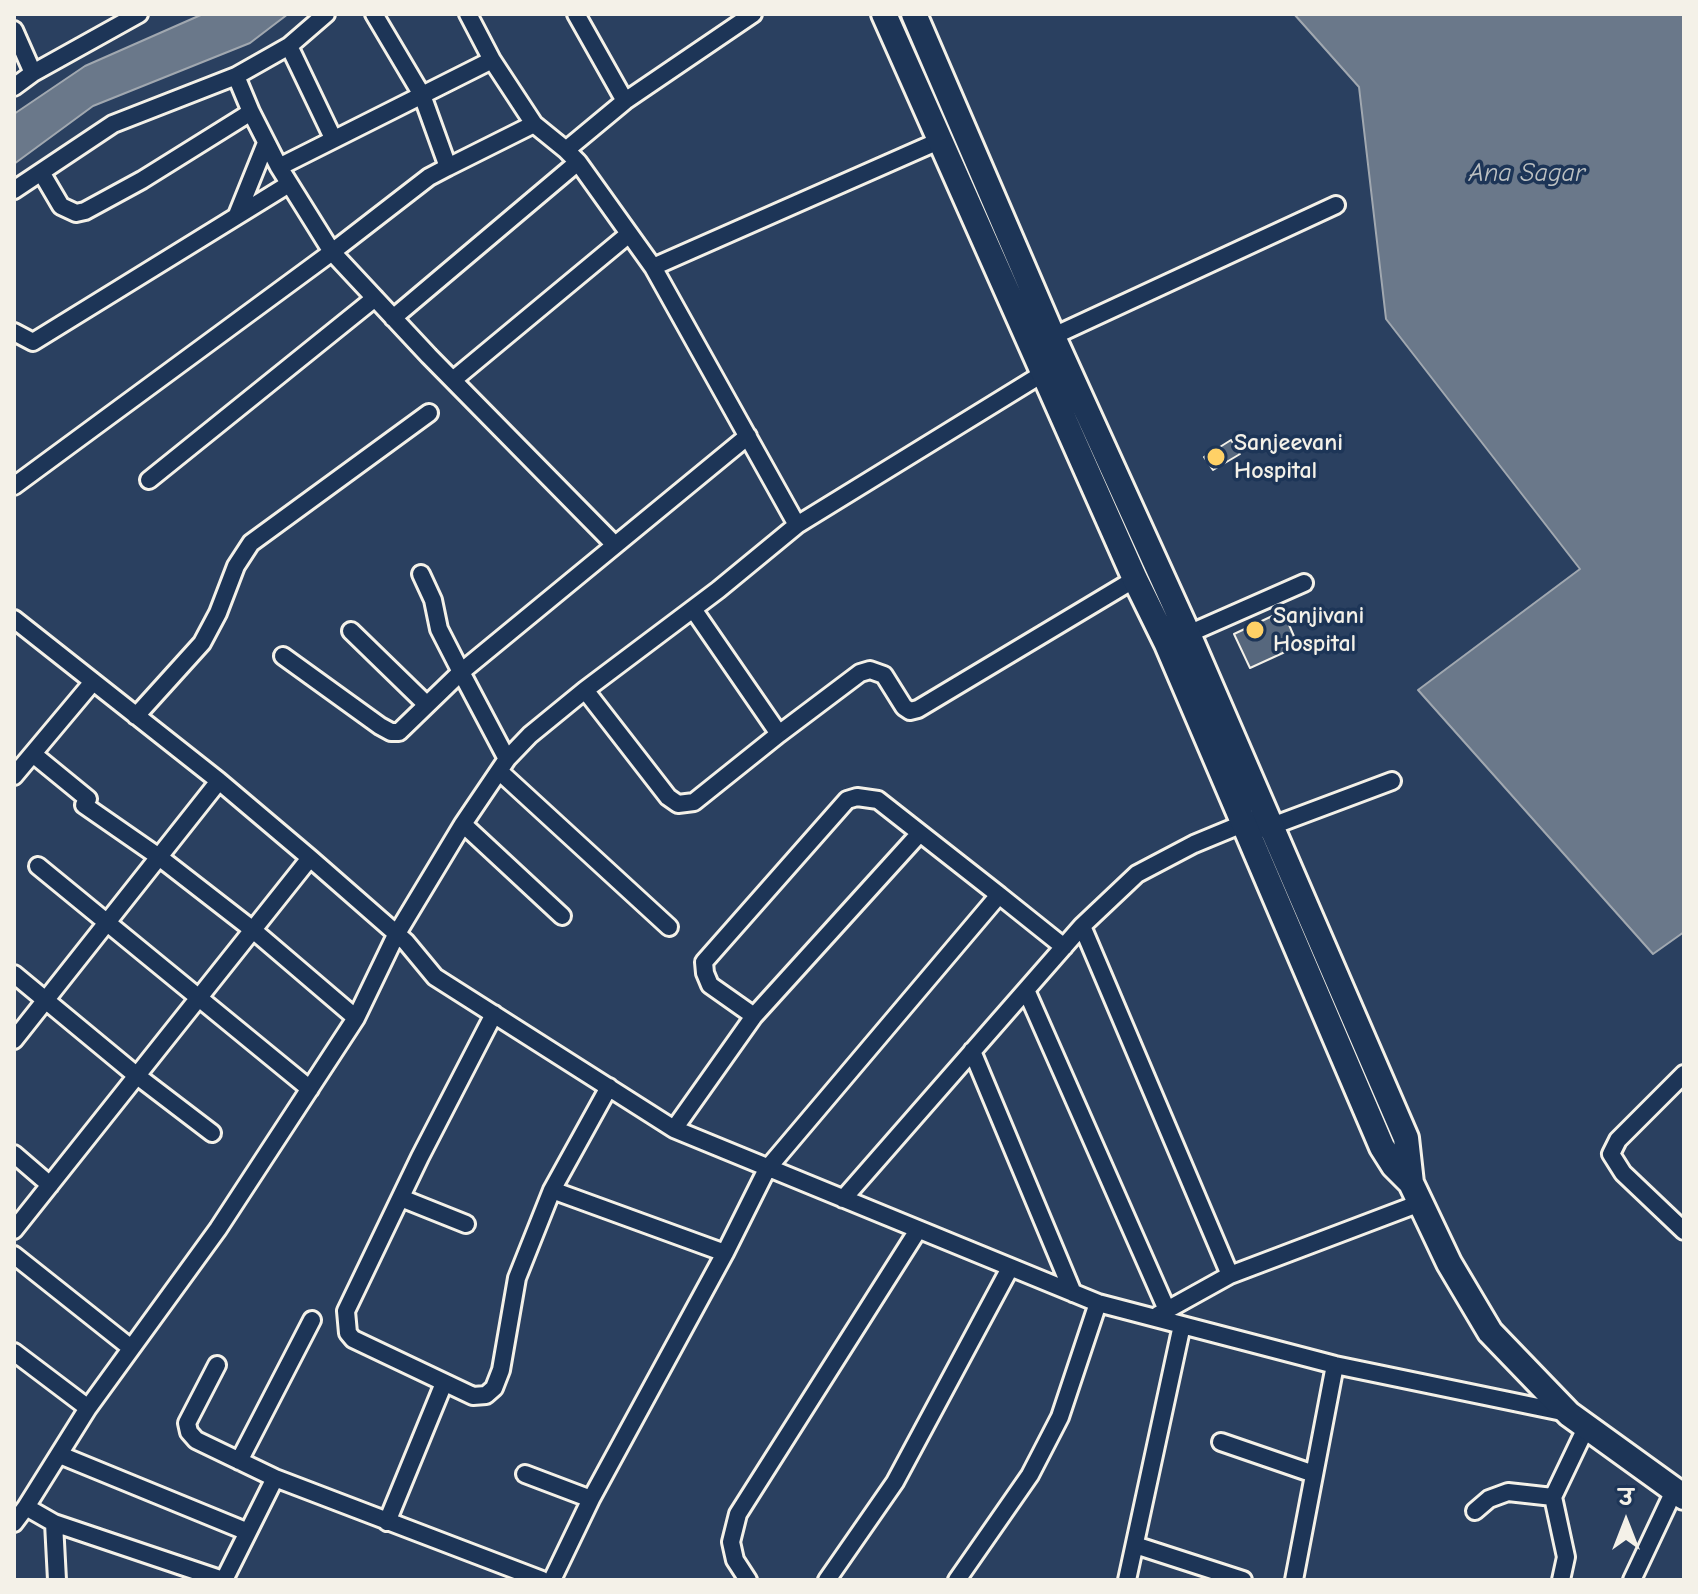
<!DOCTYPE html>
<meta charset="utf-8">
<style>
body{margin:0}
#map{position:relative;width:1698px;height:1594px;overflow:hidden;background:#2a4060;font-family:"Comic Neue","Playpen Sans Deva",sans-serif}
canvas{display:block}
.frame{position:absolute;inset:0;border:16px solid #f4f1e8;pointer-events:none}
.north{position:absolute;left:1586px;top:1482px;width:80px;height:80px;-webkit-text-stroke:6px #1d3557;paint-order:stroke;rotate:0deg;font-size:22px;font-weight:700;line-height:32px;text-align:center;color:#f4f1e8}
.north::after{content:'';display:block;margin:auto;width:28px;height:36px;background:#f4f1e8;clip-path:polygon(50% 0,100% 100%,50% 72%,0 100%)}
</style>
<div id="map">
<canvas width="1698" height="1594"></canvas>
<div class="frame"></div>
<div class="north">उ</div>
</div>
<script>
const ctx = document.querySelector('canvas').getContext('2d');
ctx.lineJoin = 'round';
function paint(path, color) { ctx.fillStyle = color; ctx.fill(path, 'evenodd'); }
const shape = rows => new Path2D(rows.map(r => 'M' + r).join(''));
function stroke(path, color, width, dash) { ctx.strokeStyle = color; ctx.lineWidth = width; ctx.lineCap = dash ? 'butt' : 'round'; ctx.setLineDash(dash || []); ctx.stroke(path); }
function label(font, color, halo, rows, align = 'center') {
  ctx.font = font + ' "Comic Neue",sans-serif'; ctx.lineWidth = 7; ctx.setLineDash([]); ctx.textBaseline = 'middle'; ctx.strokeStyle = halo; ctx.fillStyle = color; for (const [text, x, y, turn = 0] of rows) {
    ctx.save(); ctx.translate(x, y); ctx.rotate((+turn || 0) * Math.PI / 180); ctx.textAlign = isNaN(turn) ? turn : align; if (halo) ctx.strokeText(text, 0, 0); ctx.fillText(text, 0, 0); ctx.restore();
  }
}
const water = shape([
 [203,14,288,14,250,43,93,106,14,164,14,114,85,66,203,14],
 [1294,14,1684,14,1684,932,1653,954,1418,690,1580,569,1386,319,1359,87,1294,14]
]);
const building = shape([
 [1231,440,1240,454,1213,470,1204,457,1231,440],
 [1283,611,1296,641,1283,647,1285,652,1250,668,1234,634,1283,611]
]);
const minor = shape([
 [468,14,492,60,534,124,566,150],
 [576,14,625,101],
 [753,14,625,101,566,150,578,162,653,267,941,140],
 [14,30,33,73],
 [289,46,333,138],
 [236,76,251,112,279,167,332,252,429,356,615,545],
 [14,87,33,73,139,14],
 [279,167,492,60],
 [448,167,534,124],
 [41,172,61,206,76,213,85,211,142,180,251,112],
 [14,190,113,124,236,76,289,46,326,14],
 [237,215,266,143],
 [653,267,797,525],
 [393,318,578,162],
 [14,332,33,342,289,184],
 [1045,340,1336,205],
 [453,380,629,234],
 [149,480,375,298],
 [14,486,332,252,429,177,448,167,422,95,374,14],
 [693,609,779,734,860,673,870,670,884,675,904,707,910,711,918,709,1135,579],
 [14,619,219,781,310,858,406,942,435,977,674,1129,1098,1303,1335,1365,1567,1413],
 [351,631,426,704],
 [1179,638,1304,583],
 [283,656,380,726,391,732,399,732,461,672,439,629,433,600,421,574],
 [585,690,668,797,678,804,694,802,779,734],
 [136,716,202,643,218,613,236,566,251,543,429,413],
 [33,754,88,799],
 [507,759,461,672,748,436],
 [499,771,669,927],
 [14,776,92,683],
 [84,805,159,857,253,930,356,1018],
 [463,824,562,916],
 [1264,829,1392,781],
 [38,866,310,1089],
 [1082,926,1137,874,1194,844,1252,820],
 [14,974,136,1075,212,1133],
 [1026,990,1167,1310],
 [494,1014,420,1157,346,1311,348,1333,353,1339,473,1396,486,1395,494,1388,501,1370,517,1278,552,1190,609,1087],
 [754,1016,710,985,705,973,704,962,847,800,857,797,878,800,920,833],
 [14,1040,219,781],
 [972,1051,1073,1293],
 [1684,1074,1618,1140,1611,1154,1623,1173,1684,1231],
 [674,1129,754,1016,920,833,999,895],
 [14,1154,50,1185],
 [552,1190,725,1253],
 [401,1198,466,1224],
 [843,1199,1082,926,1230,1275,1420,1203],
 [14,1230,310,858],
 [14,1255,131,1348],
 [1158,1315,1230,1275],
 [14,1352,88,1408],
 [217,1365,187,1423,189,1432,196,1440,275,1478,542,1580],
 [1221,1442,1314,1474],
 [60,1455,248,1532],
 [239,1461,312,1320],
 [525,1474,591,1499],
 [1475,1511,1489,1499,1508,1492,1553,1497],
 [387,1522,444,1383],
 [14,1523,26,1507],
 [54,1523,57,1580],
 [1135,1545,1243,1580],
 [223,1580,54,1523,26,1507,88,1408,218,1229,356,1018,396,935,463,824,507,759,530,735,585,690,718,590,797,525,1052,368],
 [224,1580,275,1478],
 [552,1580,591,1499,725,1253,767,1169,999,895,1064,947],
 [748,1580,735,1560,731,1542,738,1514,918,1230],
 [827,1580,895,1482,1010,1268],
 [957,1580,1030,1475,1060,1417,1098,1303],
 [1127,1580,1182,1325],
 [1294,1580,1335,1365],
 [1561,1580,1566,1557,1553,1497,1586,1428],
 [1632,1580,1674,1491]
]);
const highway = shape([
 [884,14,1135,579,1167,644,1382,1147,1394,1166,1411,1183,1449,1263,1490,1332,1569,1414,1684,1497],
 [914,14,1053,337,1188,634,1406,1138,1411,1183]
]);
const markers = [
 [1216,457,10,"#ffd166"],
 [1255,630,10,"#ffd166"]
];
const poiNames = [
 ["Sanjeevani",1234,443],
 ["Hospital",1234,471],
 ["Sanjivani",1273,616],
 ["Hospital",1273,644]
];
const waterNames = [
 ["Ana Sagar",1527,174]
];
paint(water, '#6a788a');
stroke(water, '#a1a8b0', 2);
paint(building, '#56677d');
stroke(building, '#f4f1e8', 2);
stroke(minor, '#f4f1e8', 22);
stroke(highway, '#f4f1e8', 30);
stroke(minor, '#1d3557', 16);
stroke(highway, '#1d3557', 24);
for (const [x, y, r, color] of markers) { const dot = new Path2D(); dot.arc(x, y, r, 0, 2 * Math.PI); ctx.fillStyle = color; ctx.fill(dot); stroke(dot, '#1d3557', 3); }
label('bold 24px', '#f4f1e8', '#1d3557', poiNames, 'left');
label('italic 26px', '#bdc1c2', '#1d3557', waterNames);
</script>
